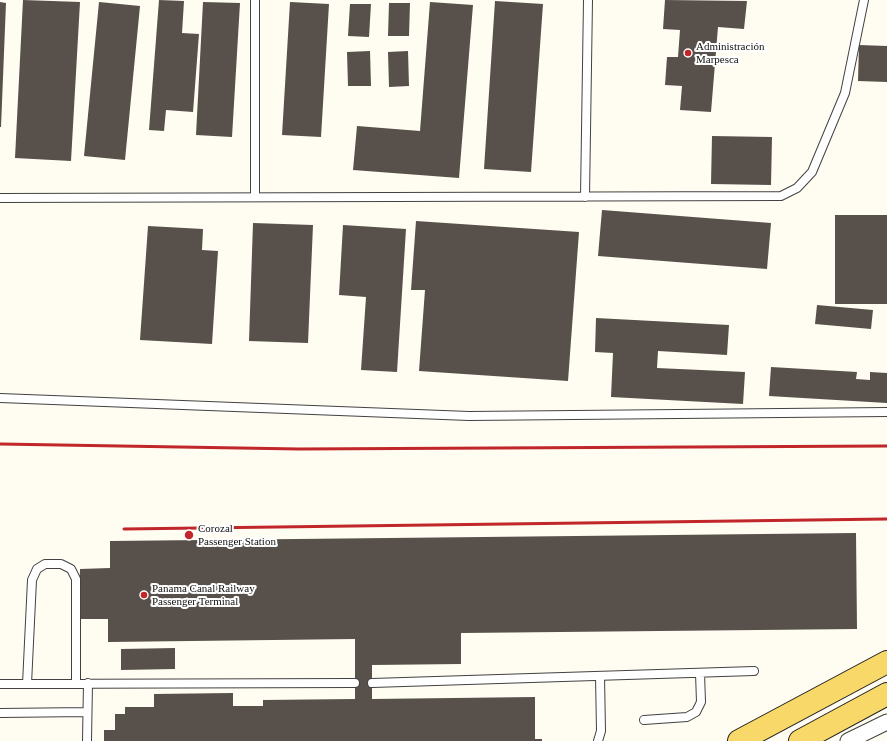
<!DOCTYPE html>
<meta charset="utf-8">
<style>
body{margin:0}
canvas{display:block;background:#fffcf1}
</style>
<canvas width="887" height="741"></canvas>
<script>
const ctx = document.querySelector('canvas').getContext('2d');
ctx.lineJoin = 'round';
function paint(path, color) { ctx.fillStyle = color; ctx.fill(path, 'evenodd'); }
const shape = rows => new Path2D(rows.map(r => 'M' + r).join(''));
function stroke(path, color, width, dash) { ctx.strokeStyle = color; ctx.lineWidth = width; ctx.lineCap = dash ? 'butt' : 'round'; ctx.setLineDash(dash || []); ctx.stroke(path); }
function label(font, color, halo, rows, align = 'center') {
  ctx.font = font + ' Georgia,serif'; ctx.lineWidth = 4; ctx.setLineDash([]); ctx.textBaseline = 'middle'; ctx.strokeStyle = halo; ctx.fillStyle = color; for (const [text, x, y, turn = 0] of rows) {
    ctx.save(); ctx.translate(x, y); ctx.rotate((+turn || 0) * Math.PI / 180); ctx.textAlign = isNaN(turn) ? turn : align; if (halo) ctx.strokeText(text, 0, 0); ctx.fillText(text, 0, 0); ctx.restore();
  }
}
const building = shape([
 [23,0,80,2,71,161,15,158],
 [159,0,184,1,182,33,199,34,193,112,166,110,164,131,149,130],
 [665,0,747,1,744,29,718,27,711,112,680,110,682,86,665,85,667,57,678,57,680,30,663,29],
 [495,1,543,4,531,172,484,169],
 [0,2,6,3,1,127,0,127],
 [99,2,140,6,125,160,84,156],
 [203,2,240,3,232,137,196,135],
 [290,2,329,4,321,137,282,135],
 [430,2,473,5,459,178,353,170,357,126,420,131],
 [389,3,410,3,409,36,388,36],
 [350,4,371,4,369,37,348,36],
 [859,45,887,46,887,82,858,81],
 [370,51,371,86,348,86,347,52],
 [408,51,409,86,389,87,388,52],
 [712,136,772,137,771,185,711,184],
 [602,210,771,223,767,269,598,256],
 [835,215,887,215,887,304,835,304],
 [416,221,579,232,568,381,419,371,425,290,411,290],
 [253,223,313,225,308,343,249,341],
 [343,225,406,229,397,372,361,370,366,297,339,295],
 [148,226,203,229,202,250,218,251,212,344,140,340],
 [817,305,873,310,871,329,815,324],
 [596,318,729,325,727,355,658,351,657,368,745,372,743,404,611,397,613,353,595,352],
 [771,367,857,372,856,379,870,380,870,372,887,373,887,403,769,396],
 [856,533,857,629,461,633,461,664,372,665,372,699,535,697,535,739,542,739,542,741,104,741,104,730,115,730,115,714,125,714,125,707,154,707,154,694,233,693,233,706,263,706,263,700,355,699,355,639,108,642,108,619,79,619,80,569,110,568,110,541],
 [175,648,175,669,121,670,121,649]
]);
const service = shape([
 [255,0,255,197],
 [585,197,588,0],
 [0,198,781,196,797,188,812,172,845,93,864,0],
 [0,398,469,416,887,412],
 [372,683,754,671],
 [0,684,355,683],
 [27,684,32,580,37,569,45,564,61,564,71,569,76,579,76,684],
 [0,713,87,712],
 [644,720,687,717,696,712,701,702,700,673],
 [87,741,88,683],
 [598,741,601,731,600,676]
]);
const minor = shape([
 [848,741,887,722]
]);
const primary = shape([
 [739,741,887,662],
 [800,741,887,694]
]);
const rail = shape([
 [0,444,299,449,887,446],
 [124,529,887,519]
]);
const markers = [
 [688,53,4,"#c0262a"],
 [189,535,5,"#c0262a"],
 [144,595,4,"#c0262a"]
];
const poiNames = [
 ["Administración",696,47],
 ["Marpesca",696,60],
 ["Corozal",198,529],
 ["Passenger Station",198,542],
 ["Panama Canal Railway",152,589],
 ["Passenger Terminal",152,602]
];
paint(building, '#58504b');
stroke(service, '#424242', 10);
stroke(minor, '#424242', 17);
stroke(primary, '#202020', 24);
stroke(service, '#fff', 8);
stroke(minor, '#fff', 15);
stroke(primary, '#f8d868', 22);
stroke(rail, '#c0262a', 3);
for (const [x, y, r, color] of markers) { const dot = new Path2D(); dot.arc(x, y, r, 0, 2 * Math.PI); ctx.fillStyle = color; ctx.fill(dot); stroke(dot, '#fff', 1.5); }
label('11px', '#0f0f0f', '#fff', poiNames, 'left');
</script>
